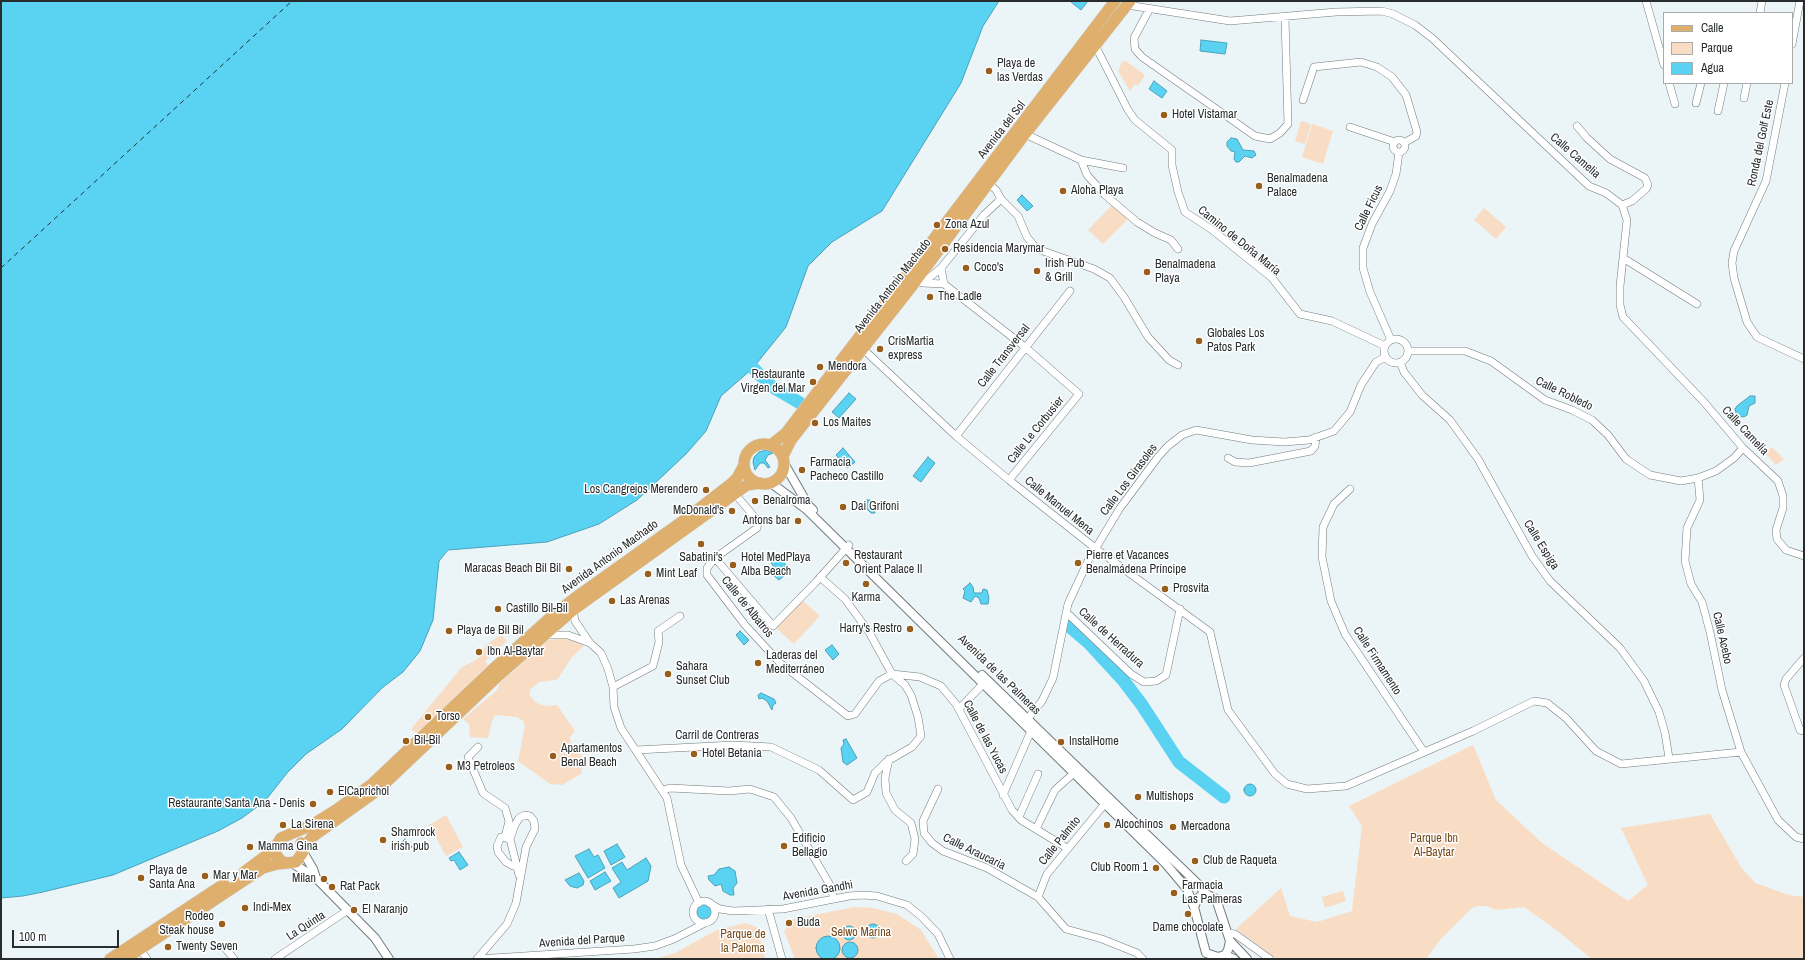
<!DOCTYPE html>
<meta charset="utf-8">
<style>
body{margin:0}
#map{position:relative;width:1805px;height:960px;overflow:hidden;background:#ebf4f6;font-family:"Archivo Narrow",sans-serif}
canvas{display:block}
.frame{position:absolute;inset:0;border:2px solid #282c2d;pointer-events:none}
.legend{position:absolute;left:1663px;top:12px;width:130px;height:72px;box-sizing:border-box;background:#fff;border:1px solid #a9abab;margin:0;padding:5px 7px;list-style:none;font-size:12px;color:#282c2d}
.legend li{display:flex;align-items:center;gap:8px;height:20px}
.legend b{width:20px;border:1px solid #a9abab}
.scale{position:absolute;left:12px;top:930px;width:107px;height:18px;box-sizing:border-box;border:2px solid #282c2d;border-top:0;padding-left:5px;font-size:12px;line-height:14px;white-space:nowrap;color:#282c2d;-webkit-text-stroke:3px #fff;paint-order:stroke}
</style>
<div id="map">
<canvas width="1805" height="960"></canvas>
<div class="frame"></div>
<ul class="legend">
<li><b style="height:5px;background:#dfaf6e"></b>Calle</li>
<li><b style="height:11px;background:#f8ddc4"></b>Parque</li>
<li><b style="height:11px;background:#5ad3f3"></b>Agua</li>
</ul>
<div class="scale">100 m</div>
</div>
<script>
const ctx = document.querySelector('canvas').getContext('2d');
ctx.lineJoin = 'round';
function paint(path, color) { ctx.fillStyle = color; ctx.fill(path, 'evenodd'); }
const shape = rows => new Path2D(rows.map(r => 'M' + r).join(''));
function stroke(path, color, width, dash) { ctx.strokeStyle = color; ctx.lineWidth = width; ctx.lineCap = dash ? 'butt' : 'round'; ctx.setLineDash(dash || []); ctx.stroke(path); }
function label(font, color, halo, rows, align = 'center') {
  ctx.font = font + ' "Archivo Narrow",sans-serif'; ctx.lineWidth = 3; ctx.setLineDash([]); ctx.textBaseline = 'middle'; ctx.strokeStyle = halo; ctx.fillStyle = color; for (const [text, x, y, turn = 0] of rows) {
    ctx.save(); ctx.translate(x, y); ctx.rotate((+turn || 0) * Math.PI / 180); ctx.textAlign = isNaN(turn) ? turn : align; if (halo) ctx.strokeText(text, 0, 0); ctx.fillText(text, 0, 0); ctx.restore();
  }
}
const green = shape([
 [1126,61,1145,75,1138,86,1135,84,1130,91,1118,71,1122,62],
 [1301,121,1311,124,1305,144,1295,141],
 [1312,124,1333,131,1323,164,1302,157],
 [1113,204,1128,219,1103,244,1088,230],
 [1484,208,1506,227,1496,239,1474,220],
 [1772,447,1784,459,1776,465,1765,453],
 [802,600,820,616,794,644,776,628],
 [501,635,507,641,485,661,488,665,425,726,416,733,411,729,462,667,476,660,483,653,485,645],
 [560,639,573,639,584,646,572,657,557,680,539,682,530,690,530,696,537,703,544,706,557,705,575,731,570,737,571,743,579,750,583,761,581,774,562,785,550,784,518,761,525,726,523,721,517,717,496,715,492,721,488,738,470,737,469,724,463,719,497,690,500,683,541,646,549,640],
 [1473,745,1496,800,1542,843,1628,901,1648,885,1621,828,1710,814,1741,867,1755,883,1789,895,1804,897,1804,959,1592,959,1555,929,1524,907,1496,910,1487,906,1477,906,1472,908,1440,940,1426,959,1277,959,1236,929,1281,888,1290,916,1317,922,1352,911,1362,826,1349,806],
 [446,815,463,847,446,856,429,825],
 [1343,891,1346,901,1325,908,1322,897],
 [855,907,873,908,897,914,921,930,939,959,795,959,784,931,793,919],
 [745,923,757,927,765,959,656,959,675,953,715,931]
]);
const water = shape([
 [1,1,999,1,983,26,961,83,882,211,832,242,808,266,786,327,753,368,721,396,706,431,686,454,637,500,599,524,547,542,448,550,439,561,433,620,420,651,403,672,382,688,342,729,306,754,287,773,265,801,242,818,218,831,113,875,43,892,23,896,1,898,1,1],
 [1072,1,1088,1,1081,10,1071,2,1072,1],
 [1201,40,1227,43,1225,54,1200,51,1201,40],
 [1154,81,1167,91,1162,98,1149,89,1154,81],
 [1231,138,1237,139,1243,150,1254,151,1256,155,1252,158,1245,156,1239,162,1236,162,1234,159,1235,152,1231,151,1227,146,1227,142,1231,138],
 [1022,195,1033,206,1027,211,1017,200,1022,195],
 [849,393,856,399,839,418,832,412,849,393],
 [1750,396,1755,396,1755,403,1749,406,1747,415,1744,417,1737,416,1735,409,1737,406,1750,396],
 [843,448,855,462,847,468,836,455,843,448],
 [766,450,773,453,768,455,765,460,770,467,768,468,764,463,760,463,755,470,753,462,754,457,759,452,766,450],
 [928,457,935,463,921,482,913,476,928,457],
 [867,500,870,500,874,503,875,513,871,513,864,506,867,500],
 [778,556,791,570,779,580,773,575,778,571,771,563,778,556],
 [970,583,973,587,974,593,982,593,983,589,987,590,989,598,988,604,981,604,979,598,975,596,971,602,963,598,965,591,963,589,970,583],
 [740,631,749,640,744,645,736,635,740,631],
 [832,645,839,654,833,660,825,650,832,645],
 [761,693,774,699,776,703,773,705,772,710,767,701,762,698,759,699,758,695,761,693],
 [846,739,857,758,847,765,843,762,841,748,844,744,843,740,846,739],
 '1244 790a6 6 0 1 1 12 0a6 6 0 1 1-12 0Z',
 [405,839,412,847,408,850,400,844,405,839],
 [617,844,625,857,611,865,604,851,617,844],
 [589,849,594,857,598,855,605,868,588,878,575,856,589,849],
 [459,852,468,865,460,870,454,860,451,861,449,858,459,852],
 [646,858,651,866,648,881,619,898,613,888,621,882,612,868,622,862,627,870,646,858],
 [729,867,735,871,737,883,733,888,734,895,730,895,723,891,721,884,715,886,709,880,708,876,714,875,719,869,729,867],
 [605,872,611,881,595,890,590,881,605,872],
 [579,873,584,881,583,885,577,888,570,886,565,880,579,873],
 '696 912a8 8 0 1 1 16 0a8 8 0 1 1-16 0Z',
 '866 931a7 7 0 1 1 14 0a7 7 0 1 1-14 0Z',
 '842 933a7 7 0 1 1 14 0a7 7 0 1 1-14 0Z',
 '816 948a12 12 0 1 1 24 0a12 12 0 1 1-24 0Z',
 '842 950a8 8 0 1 1 16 0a8 8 0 1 1-16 0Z'
]);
const river = shape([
 [753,368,771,386,800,403],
 [1069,626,1089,643,1123,680,1142,705,1179,762,1224,797]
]);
const ferry = shape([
 [1,268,292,1]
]);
const minor = shape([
 [1646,1,1664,65],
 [1127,5,1230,21,1336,12,1382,11,1393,14,1415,25,1432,38,1589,186,1606,193,1622,205,1627,220,1620,286,1620,305,1623,317,1704,402,1743,448,1778,481,1783,496,1783,508,1776,530,1777,539,1786,550,1804,556],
 [1149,10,1134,38,1135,49,1142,57,1255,136,1270,139,1280,133,1288,124,1285,18],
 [1760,13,1762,1],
 [1792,44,1800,1],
 [1095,45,1128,110,1135,120,1172,150,1172,165,1178,192,1185,212,1211,229,1272,278,1300,314,1332,321,1385,346],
 [1669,83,1675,104],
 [1785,83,1766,181,1734,251,1732,263,1734,278,1747,322,1757,337,1804,359],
 [1744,98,1747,83],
 [1303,100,1314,67,1361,62,1377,67,1392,77,1406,95,1417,132,1416,136,1404,143],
 [1696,103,1701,83],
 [1718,111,1724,83],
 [1577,126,1587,138,1610,159,1645,178,1648,185,1646,189,1632,201,1622,205],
 [1350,127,1395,142],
 [1025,134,1081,160,1087,175,1105,195,1137,222,1155,233,1171,240,1178,249],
 '1393 146a6 6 0 1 1 12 0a6 6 0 1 1-12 0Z',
 [1081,160,1123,168],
 [986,181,996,190,1001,199,1018,216,1027,237,1035,247,1043,251,1094,269,1110,278,1124,297,1148,337,1169,360,1178,365],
 [1623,258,1697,304],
 [922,283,944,284,941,268],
 [923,283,941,268,984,215,1001,199],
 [944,284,1025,347,1079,394,1009,480],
 '1384 351a12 12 0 1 1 24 0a12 12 0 1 1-24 0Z',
 [1391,340,1370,292,1363,268,1363,248,1372,224,1390,191,1396,174,1399,152],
 [862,348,956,436,1009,480,1095,548,1210,632,1228,710,1275,774,1287,784,1307,789,1346,786,1473,731,1534,701,1547,703,1566,718,1596,751,1621,764,1741,752],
 [1408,351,1465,351,1491,361,1545,400,1572,410,1592,420,1608,435,1626,459,1650,475,1681,481,1698,478],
 [1400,362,1404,372,1422,395,1450,420,1478,459,1532,556,1550,581,1620,648,1644,681,1659,712,1665,733,1669,758],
 [956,436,1070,291],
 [1743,448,1734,458,1716,471,1698,478,1700,500,1687,528,1685,561,1691,584,1702,602,1710,632,1722,690,1741,752,1778,820,1796,837,1804,839],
 [1228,458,1235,462,1249,463,1311,451,1315,446,1316,437],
 [1350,489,1334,504,1323,527,1322,557,1331,601,1345,634,1424,752],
 [715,558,773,626,816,582,849,545],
 [820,577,845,599,869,632,892,674,920,677,941,686,956,704,1012,810,1021,820,1067,848],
 [1067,613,1131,674,1144,682,1156,681,1166,675,1180,609],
 [545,635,568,635,590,643,575,621,573,610],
 [590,643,601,653,608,669,613,687,614,707,621,728,667,798,681,865,699,903],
 [1804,658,1786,679,1784,685,1800,730,1804,731],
 [613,687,653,666,659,642,658,631,680,616],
 [959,709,983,684],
 [1025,722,1042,701,1053,678,1068,604,1088,561,1120,508,1158,457,1168,446,1182,435,1196,430,1252,440,1284,442,1309,440,1334,431,1350,412,1361,385,1376,362,1386,357],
 [478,747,468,757,483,793,505,808,509,821,505,837],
 [636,750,734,745,771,747,819,770,853,800,867,792,875,773,886,762,912,747,921,736,918,717,911,695,905,685,892,674,879,681,855,714,848,716,780,663,745,625,707,575,707,568,715,558,757,528,758,521,735,494],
 [889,759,885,778,886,793,895,810,911,823,915,839,913,854,906,861],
 [938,789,923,821,924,833,932,843,943,851,987,868,1038,897],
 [663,790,670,788,729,791,750,789,774,797,791,818,830,885,834,899],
 [1003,795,1031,731],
 [1108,800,1047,874,1038,897,1066,929,1102,939,1137,953,1143,959],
 [1019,817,1038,774],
 [1036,829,1055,790,1074,773],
 [516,863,513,866,506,862,498,852,497,846,501,837,510,839,519,875],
 '693 912a11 11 0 1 1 22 0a11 11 0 1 1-22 0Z',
 [709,903,720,909,733,911,783,909,849,896,862,895,877,896,907,905,922,917,938,934,950,959],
 [768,909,782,959],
 [1228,933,1235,934,1270,959],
 [225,948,234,959],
 [140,949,147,959],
 [275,959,348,910],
 [477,959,634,949,655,946,674,939,705,923],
 [477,959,507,924,516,903,526,847,535,829,534,821,530,816,525,815,519,818,515,825,510,839]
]);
const tertiary = shape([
 [785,465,808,505,813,510],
 [771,483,806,509,1166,864,1187,889,1194,907,1206,953,1218,957,1225,955,1228,950,1230,941,1216,899,1206,894,1202,895,1198,898,1194,907],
 [982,675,1198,884,1206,894],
 [303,852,313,869,316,878],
 [292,863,316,878,375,938,389,959],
 [1230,941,1247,959],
 [1225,955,1234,959]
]);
const primary = shape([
 '744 464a20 20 0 1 1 40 0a20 20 0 1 1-40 0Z',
 [771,445,786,433,1115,1],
 [783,456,791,440,912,286,1025,134,1130,1],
 [303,849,312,837,378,790,498,676,573,610,747,485,760,483],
 [287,863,282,862,276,855,276,846,281,838,312,825,336,810,372,784,492,670,552,616,575,598,683,521,732,483,737,478,744,465],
 [244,872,271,852,276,846],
 [110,959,224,884],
 [125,959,263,868,277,864,296,862,303,852,301,843]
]);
const markers = [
 [989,71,4,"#985e1c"],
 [1164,115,4,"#985e1c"],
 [1259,186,4,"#985e1c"],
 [1063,191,4,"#985e1c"],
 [937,225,4,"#985e1c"],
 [945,249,4,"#985e1c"],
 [966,268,4,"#985e1c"],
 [1037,271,4,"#985e1c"],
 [1147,272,4,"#985e1c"],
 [930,297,4,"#985e1c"],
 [1199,341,4,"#985e1c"],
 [880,349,4,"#985e1c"],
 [820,367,4,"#985e1c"],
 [813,382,4,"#985e1c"],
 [815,423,4,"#985e1c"],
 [802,470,4,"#985e1c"],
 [706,490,4,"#985e1c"],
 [755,501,4,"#985e1c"],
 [843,507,4,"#985e1c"],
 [732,511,4,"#985e1c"],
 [798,521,4,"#985e1c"],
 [701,544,4,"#985e1c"],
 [846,563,4,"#985e1c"],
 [1078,563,4,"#985e1c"],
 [733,565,4,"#985e1c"],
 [569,569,4,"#985e1c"],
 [648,574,4,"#985e1c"],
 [866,584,4,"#985e1c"],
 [1165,589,4,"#985e1c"],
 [612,601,4,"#985e1c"],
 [498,609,4,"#985e1c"],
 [910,629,4,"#985e1c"],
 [449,631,4,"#985e1c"],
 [479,652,4,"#985e1c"],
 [758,663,4,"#985e1c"],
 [668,674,4,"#985e1c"],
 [428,717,4,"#985e1c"],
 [406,741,4,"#985e1c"],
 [1061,742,4,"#985e1c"],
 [694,754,4,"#985e1c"],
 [553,756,4,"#985e1c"],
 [449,767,4,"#985e1c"],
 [330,792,4,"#985e1c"],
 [1138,797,4,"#985e1c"],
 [313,804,4,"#985e1c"],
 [283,825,4,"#985e1c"],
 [1107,825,4,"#985e1c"],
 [1173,827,4,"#985e1c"],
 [383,840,4,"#985e1c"],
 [784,846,4,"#985e1c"],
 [250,847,4,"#985e1c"],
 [1195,861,4,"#985e1c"],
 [1156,868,4,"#985e1c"],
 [205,876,4,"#985e1c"],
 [141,878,4,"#985e1c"],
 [324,879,4,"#985e1c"],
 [332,887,4,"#985e1c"],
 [1174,893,4,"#985e1c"],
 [245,908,4,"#985e1c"],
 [354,910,4,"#985e1c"],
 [1188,914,4,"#985e1c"],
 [789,923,4,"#985e1c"],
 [222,924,4,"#985e1c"],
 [168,947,4,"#985e1c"]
];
const poiNames = [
 ["Playa de",997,64],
 ["las Verdas",997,78],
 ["Hotel Vistamar",1172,115],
 ["Benalmadena",1267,179],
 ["Palace",1267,193],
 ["Aloha Playa",1071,191],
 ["Zona Azul",945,225],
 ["Residencia Marymar",953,249],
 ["Irish Pub",1045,264],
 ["& Grill",1045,278],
 ["Benalmadena",1155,265],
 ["Playa",1155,279],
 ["Coco's",974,268],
 ["The Ladle",938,297],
 ["Globales Los",1207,334],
 ["Patos Park",1207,348],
 ["CrisMartia",888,342],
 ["express",888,356],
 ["Mendora",828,367],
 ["Restaurante",805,375,"right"],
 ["Virgen del Mar",805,389,"right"],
 ["Los Maites",823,423],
 ["Farmacia",810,463],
 ["Pacheco Castillo",810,477],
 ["Los Cangrejos Merendero",698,490,"right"],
 ["Benalroma",763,501],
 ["Dai Grifoni",851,507],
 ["McDonald's",724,511,"right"],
 ["Antons bar",790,521,"right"],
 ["Restaurant",854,556],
 ["Orient Palace II",854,570],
 ["Pierre et Vacances",1086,556],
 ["Benalmádena Príncipe",1086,570],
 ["Sabatini's",701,558,"center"],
 ["Hotel MedPlaya",741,558],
 ["Alba Beach",741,572],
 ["Maracas Beach Bil Bil",561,569,"right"],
 ["Mint Leaf",656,574],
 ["Prosvita",1173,589],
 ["Karma",866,598,"center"],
 ["Las Arenas",620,601],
 ["Castillo Bil-Bil",506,609],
 ["Harry's Restro",902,629,"right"],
 ["Playa de Bil Bil",457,631],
 ["Ibn Al-Baytar",487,652],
 ["Laderas del",766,656],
 ["Mediterráneo",766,670],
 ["Sahara",676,667],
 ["Sunset Club",676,681],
 ["Torso",436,717],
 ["Bil-Bil",414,741],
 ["InstalHome",1069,742],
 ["Apartamentos",561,749],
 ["Benal Beach",561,763],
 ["Hotel Betania",702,754],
 ["M3 Petroleos",457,767],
 ["ElCaprichol",338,792],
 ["Multishops",1146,797],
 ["Restaurante Santa Ana - Denis",305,804,"right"],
 ["La Sirena",291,825],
 ["Alcochinos",1115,825],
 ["Mercadona",1181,827],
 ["Shamrock",391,833],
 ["irish pub",391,847],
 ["Edificio",792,839],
 ["Bellagio",792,853],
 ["Mamma Gina",258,847],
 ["Club de Raqueta",1203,861],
 ["Club Room 1",1148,868,"right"],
 ["Playa de",149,871],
 ["Santa Ana",149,885],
 ["Mar y Mar",213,876],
 ["Milan",316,879,"right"],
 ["Farmacia",1182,886],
 ["Las Palmeras",1182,900],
 ["Rat Pack",340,887],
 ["Indi-Mex",253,908],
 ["El Naranjo",362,910],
 ["Rodeo",214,917,"right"],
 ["Steak house",214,931,"right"],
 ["Buda",797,923],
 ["Dame chocolate",1188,928,"center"],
 ["Twenty Seven",176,947]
];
const streetNames = [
 ["Avenida del Sol",1002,130,-52],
 ["Ronda del Golf Este",1761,143,-78],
 ["Calle Camelia",1575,156,41],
 ["Calle Ficus",1369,208,-64],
 ["Camino de Doña María",1239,241,39],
 ["Avenida Antonio Machado",893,286,-52],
 ["Calle Transversal",1004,356,-52],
 ["Calle Robledo",1564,394,26],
 ["Calle Le Corbusier",1036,430,-51],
 ["Calle Camelia",1745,431,47],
 ["Calle Los Girasoles",1129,480,-53],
 ["Calle Manuel Mena",1059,506,39],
 ["Calle Espiga",1541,545,58],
 ["Avenida Antonio Machado",610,557,-36],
 ["Calle de Albatros",747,607,51],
 ["Calle de Herradura",1111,638,42],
 ["Calle Acebo",1722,638,77],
 ["Calle Firmamento",1377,661,57],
 ["Avenida de las Palmeras",999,675,44],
 ["Carril de Contreras",717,736],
 ["Calle de las Yucas",985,737,62],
 ["Calle Palmito",1060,841,-51],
 ["Calle Araucaria",974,852,26],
 ["Avenida Gandhi",818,891,-10],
 ["La Quinta",306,926,-33],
 ["Avenida del Parque",582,941,-4]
];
const parkNames = [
 ["Parque Ibn",1434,839],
 ["Al-Baytar",1434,853],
 ["Selwo Marina",861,933],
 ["Parque de",743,935],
 ["la Paloma",743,949]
];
paint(green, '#f8ddc4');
paint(water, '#5ad3f3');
stroke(water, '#4ba1b8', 1);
stroke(river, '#5ad3f3', 13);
stroke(ferry, '#1f343a', 1, [5, 4]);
stroke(minor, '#737b7d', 8);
stroke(tertiary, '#737b7d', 10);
stroke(primary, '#d0d1d1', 12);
stroke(minor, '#fff', 7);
stroke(tertiary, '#fff', 8);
stroke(primary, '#dfaf6e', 11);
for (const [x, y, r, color] of markers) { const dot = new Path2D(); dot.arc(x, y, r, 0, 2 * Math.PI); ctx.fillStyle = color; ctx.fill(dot); stroke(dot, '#fff', 1.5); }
label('12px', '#282c2d', '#fff', poiNames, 'left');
label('12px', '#282c2d', '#fff', streetNames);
label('12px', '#774a19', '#fff', parkNames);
</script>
